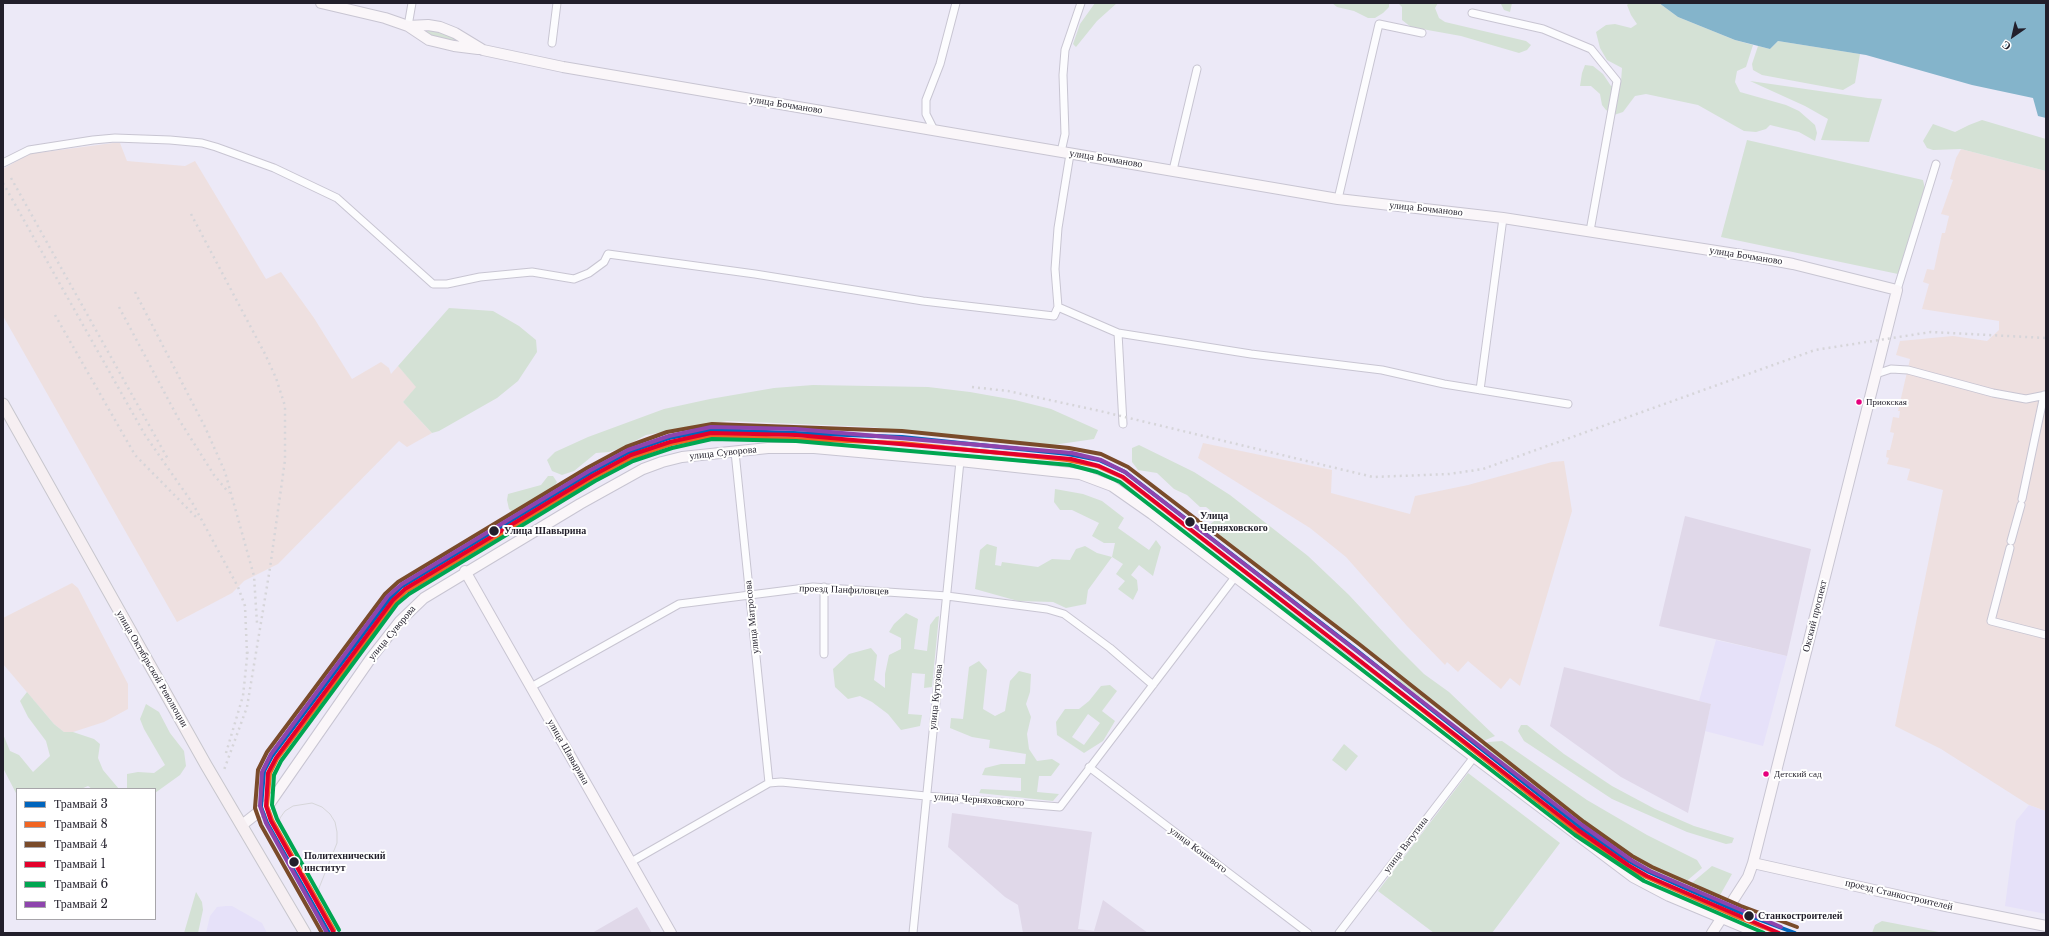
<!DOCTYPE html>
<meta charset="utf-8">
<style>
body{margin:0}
#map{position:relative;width:2049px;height:936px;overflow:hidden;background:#ece9f7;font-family:"Libre Baskerville",serif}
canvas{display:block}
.frame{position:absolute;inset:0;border:4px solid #221f2b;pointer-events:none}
.legend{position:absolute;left:16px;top:788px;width:140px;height:132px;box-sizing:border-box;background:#fff;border:1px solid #a7a5aa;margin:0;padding:5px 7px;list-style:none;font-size:12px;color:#221f2b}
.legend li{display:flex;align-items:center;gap:8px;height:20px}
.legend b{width:20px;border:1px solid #a7a5aa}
.north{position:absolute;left:1993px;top:16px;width:40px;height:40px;-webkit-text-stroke:3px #fff;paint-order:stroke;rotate:214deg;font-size:11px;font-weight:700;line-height:16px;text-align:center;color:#221f2b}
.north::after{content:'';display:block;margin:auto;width:14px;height:18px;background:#221f2b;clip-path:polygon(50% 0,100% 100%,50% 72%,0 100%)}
</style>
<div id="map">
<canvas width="2049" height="936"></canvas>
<div class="frame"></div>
<ul class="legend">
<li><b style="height:5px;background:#0065bd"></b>Трамвай 3</li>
<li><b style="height:5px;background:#f26522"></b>Трамвай 8</li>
<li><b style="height:5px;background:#7a4b2a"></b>Трамвай 4</li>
<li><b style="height:5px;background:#e4002b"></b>Трамвай 1</li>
<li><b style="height:5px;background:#00a651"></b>Трамвай 6</li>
<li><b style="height:5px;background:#8e44ad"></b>Трамвай 2</li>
</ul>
<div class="north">С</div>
</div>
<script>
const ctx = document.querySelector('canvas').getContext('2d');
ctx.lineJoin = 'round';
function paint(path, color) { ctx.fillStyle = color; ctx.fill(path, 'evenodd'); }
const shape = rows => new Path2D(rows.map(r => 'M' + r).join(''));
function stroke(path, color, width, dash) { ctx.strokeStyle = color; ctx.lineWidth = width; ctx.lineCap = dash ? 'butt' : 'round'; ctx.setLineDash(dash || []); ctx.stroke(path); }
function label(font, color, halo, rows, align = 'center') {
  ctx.font = font + ' "Libre Baskerville",serif'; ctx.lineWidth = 4; ctx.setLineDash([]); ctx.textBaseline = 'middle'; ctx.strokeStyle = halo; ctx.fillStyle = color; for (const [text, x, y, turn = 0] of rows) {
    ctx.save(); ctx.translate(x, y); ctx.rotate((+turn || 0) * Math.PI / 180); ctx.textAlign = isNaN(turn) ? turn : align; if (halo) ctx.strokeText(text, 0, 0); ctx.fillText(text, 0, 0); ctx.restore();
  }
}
const built = shape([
 [1716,640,1787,656,1763,746,1705,731,1711,704,1699,701],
 [2029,805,2046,811,2046,914,2005,906,2016,821],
 [226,906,232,906,262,923,267,933,206,933,210,916,217,907]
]);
const industrial = shape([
 [113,143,120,143,127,161,185,166,195,161,266,279,281,272,314,318,352,379,381,362,389,368,391,374,398,366,417,387,403,402,432,433,407,447,399,441,278,564,244,581,232,593,177,622,3,316,3,169,29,154],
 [1961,149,2046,171,2046,811,2029,805,1941,749,1895,726,1943,490,1907,480,1910,469,1887,464,1889,458,1886,457,1887,450,1890,450,1894,433,1890,432,1893,417,1899,418,1900,411,1898,411,1910,359,1896,355,1900,341,1953,336,1987,341,1999,330,1999,321,1922,309,1929,284,1923,282,1927,269,1934,270,1942,233,1945,233,1949,216,1941,214,1953,180,1950,179,1956,158],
 [1203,443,1332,470,1331,493,1410,514,1415,496,1468,485,1552,462,1564,461,1572,511,1520,686,1510,678,1501,689,1468,661,1458,672,1447,662,1445,665,1407,626,1346,557,1310,528,1198,458],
 [72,583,78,588,128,684,128,709,104,722,73,732,65,733,54,724,3,664,3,618]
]);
const education = shape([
 [1685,516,1811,549,1787,656,1659,626],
 [1564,667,1711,704,1688,813,1621,777,1550,726],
 [952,813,1092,832,1078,929,1094,931,1103,900,1148,933,1023,933,1018,905,1005,897,948,847],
 [637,907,652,933,592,933]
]);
const green = shape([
 [1095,3,1117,3,1097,21,1076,47,1073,44,1080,24],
 [1332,3,1389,3,1389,7,1383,13,1375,18,1368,18,1354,11,1337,7],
 [1398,3,1438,3,1435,8,1439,18,1445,22,1526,41,1531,45,1527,50,1519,53,1461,36,1411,27,1402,20,1402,7],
 [1499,3,1512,3,1510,12,1504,10,1501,4],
 [1629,3,1659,3,1678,17,1735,40,1753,45,1746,67,1737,71,1735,82,1740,92,1786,105,1799,111,1815,125,1817,133,1815,141,1799,132,1770,125,1766,129,1756,132,1744,131,1698,105,1646,94,1635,96,1623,112,1614,115,1606,110,1602,105,1600,94,1591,86,1580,86,1582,73,1585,65,1593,66,1603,74,1611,86,1621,82,1622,68,1607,60,1600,48,1596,32,1606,25,1615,24,1631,28,1637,24,1631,15,1627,5],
 [425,29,440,31,463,42,430,38,423,30],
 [1778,41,1860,54,1855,83,1843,90,1762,75,1753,70,1752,64,1758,46,1770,49],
 [1750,81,1868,98,1882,99,1869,142,1821,140,1828,119,1805,106],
 [1982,120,2046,139,2046,171,1961,149,1933,150,1927,148,1923,141,1933,124,1955,132,1969,125],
 [1747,140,1923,180,1925,189,1898,274,1721,237],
 [449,308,493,311,519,326,536,340,537,352,518,381,497,398,439,431,432,433,403,402,416,387,398,366],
 [813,385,928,387,970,392,1015,400,1051,409,1098,430,1094,439,1046,446,974,441,958,437,913,433,873,427,727,421,646,435,624,447,609,452,596,453,574,471,562,475,552,471,547,460,555,452,588,437,664,409,710,399,774,388],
 [1139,445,1194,472,1230,495,1308,556,1349,595,1399,649,1424,674,1449,692,1495,736,1481,742,1431,704,1411,691,1399,682,1393,672,1264,574,1213,532,1208,526,1219,517,1206,507,1200,507,1187,495,1174,489,1157,473,1138,470,1132,462,1132,448],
 [548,476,553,476,557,482,554,488,546,497,521,512,514,513,509,509,507,500,508,494,541,485],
 [1055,489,1083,494,1102,501,1124,518,1118,528,1149,550,1156,540,1161,547,1153,576,1139,565,1131,575,1137,580,1138,590,1133,600,1118,589,1125,581,1116,574,1123,564,1112,557,1088,590,1086,604,1066,608,1053,602,1018,601,975,589,980,550,987,544,997,547,995,565,1001,566,1002,562,1038,567,1052,559,1070,560,1076,549,1085,546,1097,553,1112,557,1115,543,1104,543,1092,536,1099,523,1072,510,1060,510,1054,502],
 [906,613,918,619,914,649,927,651,930,625,936,617,939,616,932,687,924,688,925,674,912,673,908,714,922,715,920,726,901,730,888,714,872,702,860,696,848,699,835,687,833,669,849,654,871,648,877,655,874,680,885,688,885,674,889,655,901,649,901,638,889,632,894,624],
 [979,661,987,670,983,709,995,716,1005,711,1010,681,1019,671,1031,674,1030,692,1026,704,1031,717,1027,734,1029,749,1037,761,1052,759,1060,764,1051,776,1039,776,1037,792,1059,794,1053,801,979,793,981,789,1021,791,1021,778,982,775,985,768,1001,764,1025,764,1026,754,989,748,990,740,972,737,950,728,951,718,963,719,969,667],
 [1110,685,1117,691,1102,711,1115,721,1103,741,1084,753,1057,735,1056,722,1065,709,1079,709,1089,701,1101,686],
 [1088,714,1100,723,1084,745,1072,737],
 [27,692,54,724,64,732,73,732,94,739,100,744,98,758,103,770,119,789,92,789,88,786,81,789,17,789,17,795,3,768,3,734,10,751,19,755,33,772,50,756,46,741,28,717,20,701],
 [146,704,159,712,170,733,184,751,186,766,180,775,155,793,155,789,127,789,127,774,138,772,154,773,165,765,144,729,140,719],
 [1521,725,1527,725,1564,754,1612,786,1655,809,1694,826,1734,838,1732,843,1726,844,1687,832,1612,799,1524,741,1518,731],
 [1502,741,1587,800,1647,835,1697,860,1702,868,1682,885,1648,869,1561,809,1482,746,1488,742],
 [1344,744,1358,756,1346,771,1332,760],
 [1468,773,1560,843,1492,933,1434,933,1378,891],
 [1712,866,1732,874,1719,897,1715,899,1687,887],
 [196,892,202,902,203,910,198,933,184,933],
 [1882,921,1944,933,1872,933,1875,925]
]);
const water = shape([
 [1659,3,2046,3,2046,118,2038,116,2033,98,1972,85,1866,55,1778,41,1770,49,1735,40,1678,17]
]);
const street = shape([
 [1472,13,1543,29,1591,49,1617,81,1590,231],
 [408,26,412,3],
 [552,43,557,3],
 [934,130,926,114,926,100,940,64,956,3],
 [1061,152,1065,134,1063,75,1065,50,1081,3],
 [1070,154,1058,228,1055,269,1058,307,1118,333,1123,424],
 [3,163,29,150,93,140,115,138,170,140,202,143,216,147,274,168,337,198,433,284,447,284,480,277,532,272,574,279,589,273,604,262,608,254,755,274,923,301,1054,316,1058,307],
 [1173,170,1197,69],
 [1338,199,1379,24,1422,33],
 [1897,290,1936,164],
 [1118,333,1251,354,1382,370,1444,384,1568,404],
 [1876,374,1891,369,1908,370,1993,393,2026,399,2046,395],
 [1480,390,1503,218],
 [735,452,769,783],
 [2022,499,2044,395],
 [2011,541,2021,505],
 [2010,548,1991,621,2046,635],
 [824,654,824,587],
 [531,687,679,604,813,587,947,596,1047,609,1064,614,1110,648,1153,685],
 [1089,767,1308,933],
 [631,862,769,783,781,782,926,796,1060,807,1235,577],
 [913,933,960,461],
 [1339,933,1474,757]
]);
const secondary = shape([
 [321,3,385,18,408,26,428,25,440,27,455,33,483,50,563,67,1338,199,1503,218,1755,257,1793,264,1897,290,1753,863,1748,877,1712,933],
 [408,26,429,40,454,46,478,49],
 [465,571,671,933],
 [242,825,270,803,371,658,400,621,424,598,580,504,643,469,662,462,682,457,768,448,814,448,960,461,1080,474,1112,486,1152,514,1633,877,1669,896,1758,933],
 [1753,863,1941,905,2046,926]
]);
const primary = shape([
 [3,404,206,765,305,933]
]);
const tram = shape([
 [281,848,277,832,280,818,285,811,293,806,312,803,322,807,330,814,335,822,337,832,337,843,319,888,318,905]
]);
const rail = shape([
 [11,178,169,461],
 [3,183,145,435,193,504,238,587,245,606,247,654],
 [191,214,265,354,276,378,285,406,285,460,270,568,247,707,224,770],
 [135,292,205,427,225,472,254,576,257,623],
 [119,307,178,418,214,475,229,493],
 [55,315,135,455,196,517],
 [972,387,1008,391,1100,411,1373,477,1449,474,1483,469,1815,350,1931,332,2046,338],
 [226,753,243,696,248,648]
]);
const tram1 = shape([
 [329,933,267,823,261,807,264,771,272,756,390,598,401,587,590,473,629,452,669,438,712,430,902,437,1068,454,1099,460,1125,472,1355,649,1580,827,1629,861,1649,872,1739,912,1795,933]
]);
const tram2 = shape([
 [334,930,272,820,267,806,270,773,277,759,395,602,405,592,593,478,631,458,671,444,712,436,902,443,1067,460,1097,466,1122,477,1351,654,1577,832,1626,866,1646,877,1737,917,1778,933]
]);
const tram3 = shape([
 [322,933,261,825,255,808,258,770,267,752,385,594,398,582,587,468,626,447,667,432,712,424,902,431,1069,448,1101,454,1128,467,1359,644,1584,822,1632,856,1652,867,1741,906,1797,927]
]);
const tram4 = shape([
 [334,933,271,821,266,806,268,773,276,758,393,600,405,589,592,476,631,455,670,442,711,433,796,435,1071,459,1099,466,1123,477,1578,830,1628,865,1647,876,1779,933]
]);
const tram5 = shape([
 [339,930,277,819,272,805,274,775,281,761,397,604,409,594,595,481,633,461,672,448,712,439,796,441,1070,465,1097,472,1120,482,1575,835,1644,881,1764,933]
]);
const tram6 = shape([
 [327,933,266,823,260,806,262,772,271,754,388,596,402,584,589,471,628,450,669,436,711,427,796,429,1072,453,1101,460,1125,472,1582,825,1631,860,1650,871,1781,927]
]);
const markers = [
 [1859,402,3.5,"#e5007d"],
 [1190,522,5.5,"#221f2b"],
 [494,531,5.5,"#221f2b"],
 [1766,774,3.5,"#e5007d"],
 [294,862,5.5,"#221f2b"],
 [1749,916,5.5,"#221f2b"]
];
const busNames = [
 ["Приокская",1866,402],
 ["Детский сад",1774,774]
];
const streetNames = [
 ["улица Бочманово",786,105,9],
 ["улица Бочманово",1106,159,9],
 ["улица Бочманово",1426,209,6],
 ["улица Бочманово",1746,256,9],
 ["улица Суворова",723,453,-6],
 ["проезд Панфиловцев",844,590,2],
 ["Окский проспект",1815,616,-76],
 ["улица Матросова",752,617,-96],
 ["улица Суворова",392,633,-50],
 ["улица Октябрьской Революции",152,669,60],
 ["улица Кутузова",936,697,-84],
 ["улица Шавырина",568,752,60],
 ["улица Черняховского",979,800,4],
 ["улица Ватутина",1406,845,-53],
 ["улица Кошевого",1198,850,37],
 ["проезд Станкостроителей",1899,895,13]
];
const stopNames = [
 ["Улица",1200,516],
 ["Черняховского",1200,528],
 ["Улица Шавырина",504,531],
 ["Политехнический",304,856],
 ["институт",304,868],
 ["Станкостроителей",1758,916]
];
paint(built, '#e6e1f9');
paint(industrial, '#eee0e0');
paint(education, '#e0d8e9');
paint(green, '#d4e1d5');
paint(water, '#84b4cb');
stroke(street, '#c8c5d2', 9);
stroke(secondary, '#c8c5d2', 12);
stroke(primary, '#c7c6cd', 13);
stroke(street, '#fcfcfe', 7);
stroke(secondary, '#faf6f9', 10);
stroke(primary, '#f6eff2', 11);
stroke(tram, '#d6d5d9', 1);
stroke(rail, '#d6d5d9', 2.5, [2, 4]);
stroke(tram1, '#0065bd', 4);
stroke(tram2, '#f26522', 4);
stroke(tram3, '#7a4b2a', 4);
stroke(tram4, '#e4002b', 4);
stroke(tram5, '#00a651', 4);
stroke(tram6, '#8e44ad', 4);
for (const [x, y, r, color] of markers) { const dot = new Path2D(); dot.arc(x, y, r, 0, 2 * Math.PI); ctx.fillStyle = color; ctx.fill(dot); stroke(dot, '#fff', 1.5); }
label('9px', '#221f2b', '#fff', busNames, 'left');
label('10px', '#221f2b', '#fff', streetNames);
label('bold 10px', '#221f2b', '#fff', stopNames, 'left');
</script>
